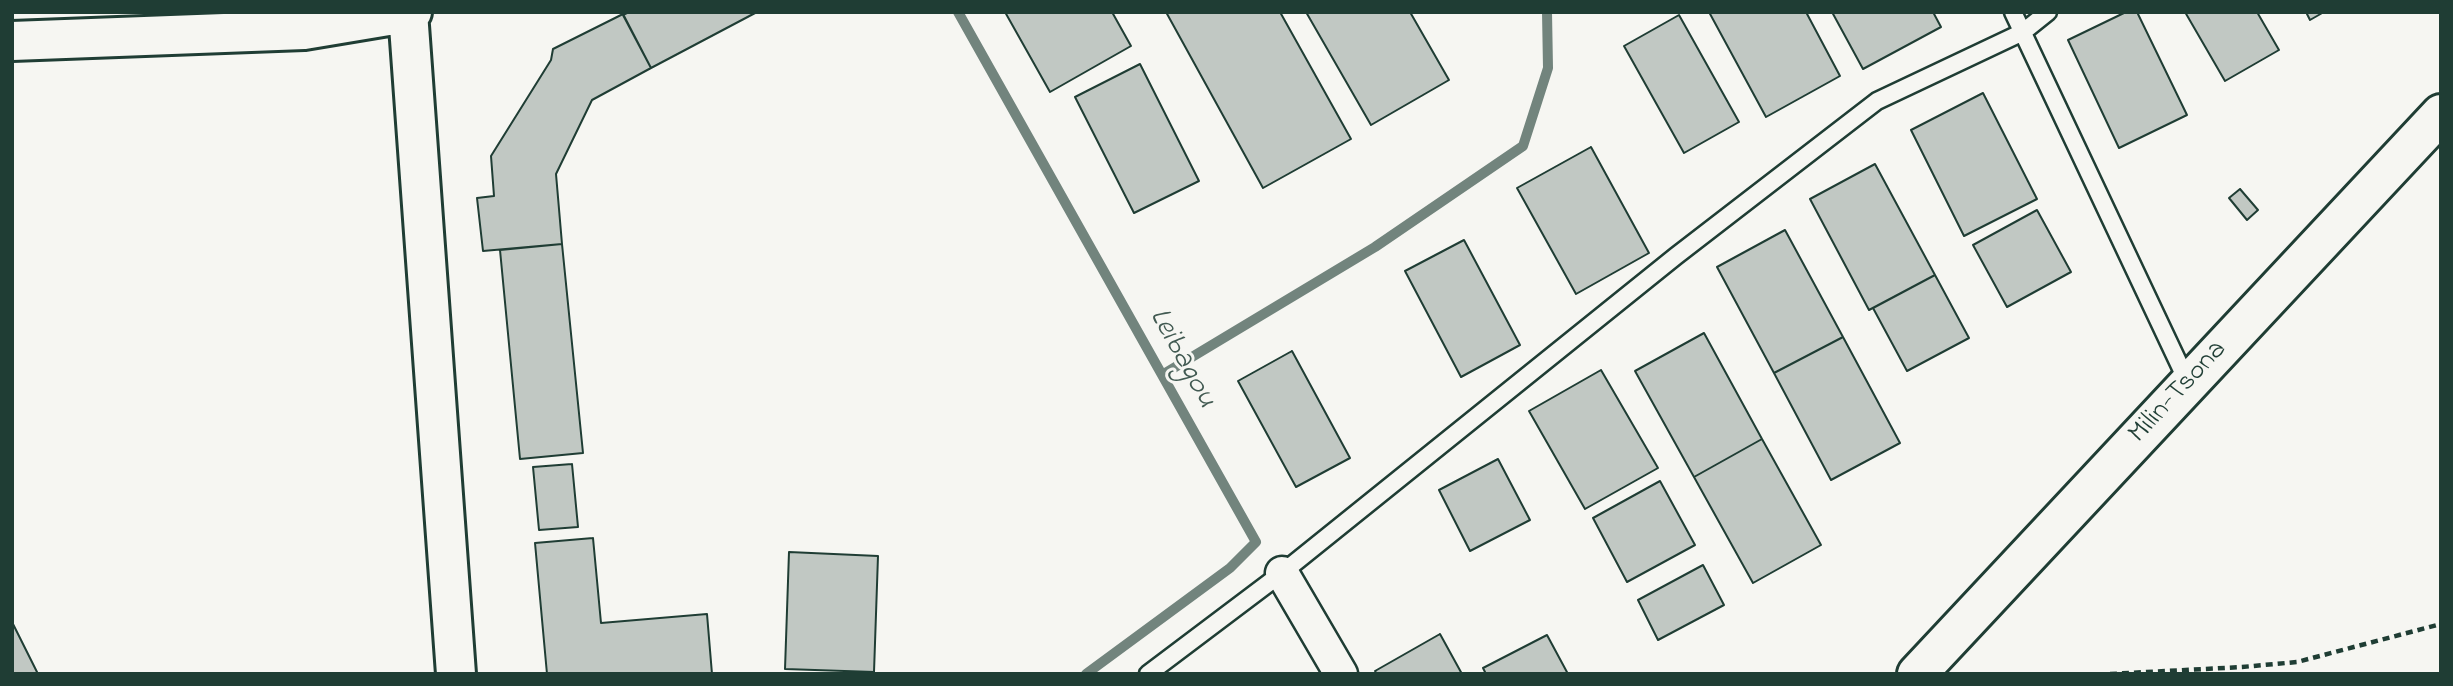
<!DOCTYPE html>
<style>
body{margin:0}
#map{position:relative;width:2453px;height:686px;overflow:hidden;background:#f6f6f2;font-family:"Indie Flower",sans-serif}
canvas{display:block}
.frame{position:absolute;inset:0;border:14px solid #1f3d34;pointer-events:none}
</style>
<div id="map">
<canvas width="2453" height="686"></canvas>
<div class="frame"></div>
</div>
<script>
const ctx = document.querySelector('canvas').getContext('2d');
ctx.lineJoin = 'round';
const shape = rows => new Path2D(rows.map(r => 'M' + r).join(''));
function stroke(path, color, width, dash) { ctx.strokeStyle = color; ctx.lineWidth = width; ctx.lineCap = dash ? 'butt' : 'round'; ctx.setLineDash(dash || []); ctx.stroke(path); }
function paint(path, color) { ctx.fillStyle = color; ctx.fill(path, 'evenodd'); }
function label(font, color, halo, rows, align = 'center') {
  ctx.font = font + ' "Indie Flower",sans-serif'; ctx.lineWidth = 6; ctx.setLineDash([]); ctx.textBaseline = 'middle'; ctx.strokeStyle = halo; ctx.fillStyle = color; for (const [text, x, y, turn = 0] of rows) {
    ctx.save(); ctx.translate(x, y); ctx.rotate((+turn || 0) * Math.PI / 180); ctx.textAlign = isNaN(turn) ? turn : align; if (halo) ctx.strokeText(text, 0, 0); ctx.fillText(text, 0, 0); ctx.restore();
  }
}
const stream = shape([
 [958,12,1256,542,1230,568,1086,674],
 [1162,375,1375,247,1523,146,1548,68,1547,12]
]);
const building = shape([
 [629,12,757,12,651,68,623,15,629,12],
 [1005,12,1112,12,1131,46,1050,92,1005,12],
 [1166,12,1280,12,1351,139,1263,188,1166,12],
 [1306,12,1410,12,1449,80,1371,125,1306,12],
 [1709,12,1806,12,1840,76,1766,117,1709,12],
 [1832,12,1933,12,1941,27,1863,69,1832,12],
 [2126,12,2137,12,2187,115,2119,148,2068,40,2126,12],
 [2185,12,2257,12,2279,50,2225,81,2185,12],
 [2306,12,2324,12,2310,20,2306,12],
 [623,14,651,68,592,100,556,174,562,244,483,251,477,198,494,196,491,156,551,60,553,49,623,14],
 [1679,15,1739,122,1684,153,1624,46,1679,15],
 [1140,64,1199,181,1134,213,1075,97,1140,64],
 [1983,93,2037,199,1964,236,1911,130,1983,93],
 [1591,147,1649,253,1576,294,1517,188,1591,147],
 [1875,164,1935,275,1869,310,1810,199,1875,164],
 [2240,189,2258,210,2247,220,2229,198,2240,189],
 [2037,210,2071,272,2007,307,1973,245,2037,210],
 [1785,230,1843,337,1774,373,1717,267,1785,230],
 [1464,240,1520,345,1461,377,1405,271,1464,240],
 [562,244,583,453,520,459,500,250,562,244],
 [1935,275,1969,338,1907,371,1873,308,1935,275],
 [1704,333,1762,439,1694,477,1635,371,1704,333],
 [1843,337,1900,443,1831,480,1774,373,1843,337],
 [1292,351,1350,458,1296,487,1238,381,1292,351],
 [1601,370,1658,468,1585,509,1529,411,1601,370],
 [1762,439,1821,545,1753,583,1694,477,1762,439],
 [1498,459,1530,520,1470,551,1439,490,1498,459],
 [572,464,578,527,539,530,533,467,572,464],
 [1660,481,1695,545,1627,582,1593,518,1660,481],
 [593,538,601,623,707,614,712,674,547,674,535,543,593,538],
 [789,552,878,556,874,672,785,669,789,552],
 [1703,565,1724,605,1658,640,1638,600,1703,565],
 [12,622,38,674,12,674,12,622],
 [1440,634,1462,674,1377,674,1375,671,1440,634],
 [1547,635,1568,674,1486,674,1483,668,1547,635]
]);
const path = shape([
 [2110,674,2242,667,2297,662,2441,624]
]);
const lane = shape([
 [2013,12,2188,383],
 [1148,674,1282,573,1676,256,1877,101,2023,32,2048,12]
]);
const street = shape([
 [1282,573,1341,674]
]);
const secondary = shape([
 [408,12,456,674],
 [12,41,304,30,412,12]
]);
const highway = shape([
 [1917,674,2441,114]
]);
const streetNames = [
 ["Milin-Tsona",2179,393,-47]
];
const waterNames = [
 ["Leibagou",1181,359,61]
];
stroke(stream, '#72847d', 10);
paint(building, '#c1c8c3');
stroke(building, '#1f3d34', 2);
stroke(lane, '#1f3d34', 21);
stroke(street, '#1f3d34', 37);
stroke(secondary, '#1f3d34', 44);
stroke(highway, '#1f3d34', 44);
stroke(path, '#1f3d34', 4.5, [7, 5]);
stroke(lane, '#f6f6f2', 16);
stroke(street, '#f6f6f2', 32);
stroke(secondary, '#f6f6f2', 38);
stroke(highway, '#f6f6f2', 38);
label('28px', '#1f3d34', '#f6f6f2', streetNames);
label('italic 30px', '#425a52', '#f6f6f2', waterNames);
</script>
